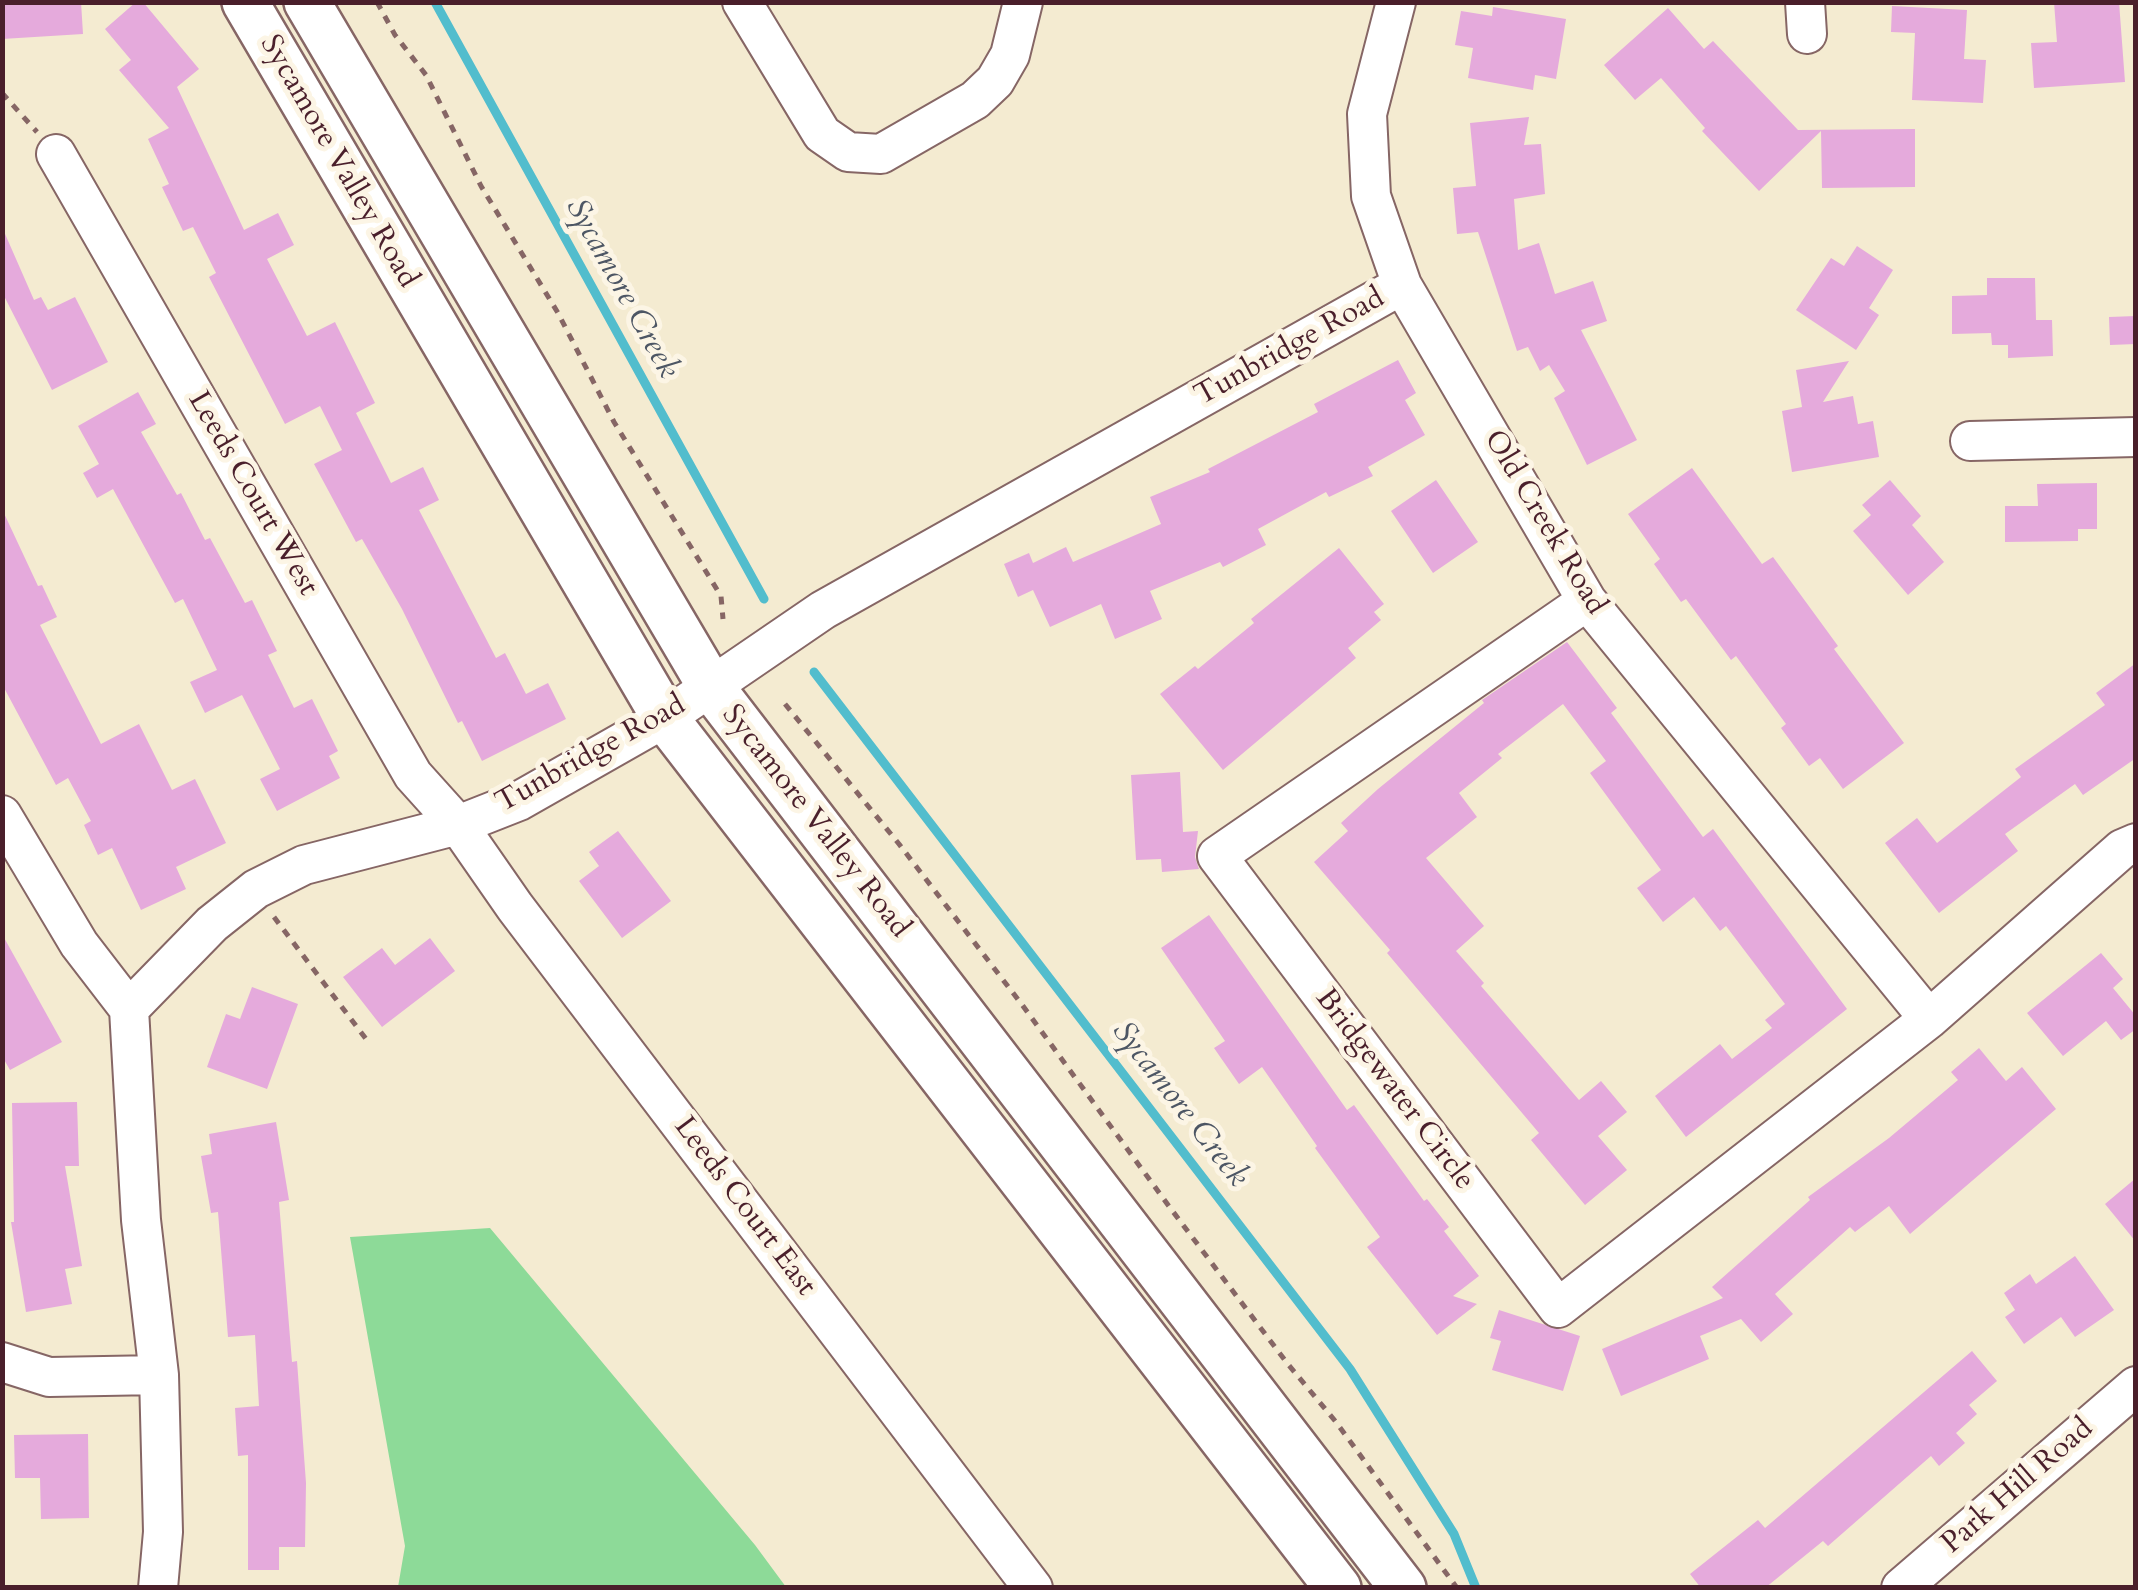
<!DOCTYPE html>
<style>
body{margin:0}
#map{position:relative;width:2138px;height:1590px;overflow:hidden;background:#f4ebd1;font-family:Cardo,serif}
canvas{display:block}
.frame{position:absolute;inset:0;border:5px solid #4a1f2b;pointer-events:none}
</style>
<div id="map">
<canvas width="2138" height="1590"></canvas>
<div class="frame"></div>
</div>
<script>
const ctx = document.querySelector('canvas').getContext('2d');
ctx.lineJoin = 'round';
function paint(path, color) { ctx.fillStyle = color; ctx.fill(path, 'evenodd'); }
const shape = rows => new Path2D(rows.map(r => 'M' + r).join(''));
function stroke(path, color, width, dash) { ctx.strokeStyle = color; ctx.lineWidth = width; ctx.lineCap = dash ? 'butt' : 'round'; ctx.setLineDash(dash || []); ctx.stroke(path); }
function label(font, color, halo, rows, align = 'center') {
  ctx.font = font + ' Cardo,serif'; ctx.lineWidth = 10; ctx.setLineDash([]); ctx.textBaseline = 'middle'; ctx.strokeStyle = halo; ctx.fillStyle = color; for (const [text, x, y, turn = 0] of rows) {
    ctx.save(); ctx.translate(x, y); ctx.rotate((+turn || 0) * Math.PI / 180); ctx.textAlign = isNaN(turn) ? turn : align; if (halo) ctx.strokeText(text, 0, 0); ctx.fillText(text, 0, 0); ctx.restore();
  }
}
const green = shape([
 [490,1228,755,1545,786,1587,398,1587,405,1546,350,1237]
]);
const stream = shape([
 [435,2,764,599],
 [814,672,1350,1369,1454,1534,1476,1588]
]);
const building = shape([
 [2,2,81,2,83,34,2,39],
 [136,2,143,2,199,69,177,87,244,230,278,213,294,245,267,259,307,336,335,322,375,403,356,413,391,483,423,467,439,500,419,510,496,658,505,653,526,694,548,683,566,719,482,761,462,721,458,723,402,609,362,539,356,542,314,464,342,450,320,406,285,424,209,277,216,273,193,227,183,231,162,187,169,184,148,139,169,128,119,70,131,60,105,29],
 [2054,2,2119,2,2125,82,2034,88,2031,43,2057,42],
 [1892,6,1967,10,1964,59,1986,60,1983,103,1912,100,1915,33,1891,32],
 [1493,7,1566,19,1556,79,1535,75,1533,90,1468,78,1473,48,1455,45,1461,11,1492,16],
 [1668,8,1704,49,1713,41,1798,130,1915,129,1915,187,1822,188,1821,131,1759,191,1702,131,1705,128,1661,78,1635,100,1604,65],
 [1529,117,1524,145,1541,144,1545,194,1514,199,1518,250,1539,243,1555,294,1593,281,1607,321,1581,330,1637,440,1587,465,1554,398,1565,391,1549,365,1540,371,1528,347,1517,351,1478,232,1457,234,1453,188,1476,186,1470,123],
 [2,227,34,300,41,297,48,310,75,297,108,362,52,390,2,292],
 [1857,246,1893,270,1869,308,1879,315,1856,350,1796,310,1831,258,1844,266],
 [1987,278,2035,278,2036,320,2052,320,2053,356,2008,358,2008,345,1992,345,1991,333,1952,334,1952,296,1987,295],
 [2136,316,2136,344,2110,345,2109,317],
 [1398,360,1416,393,1405,400,1425,435,1368,467,1373,476,1329,497,1326,492,1258,529,1266,545,1223,567,1220,562,1150,591,1162,619,1115,639,1101,604,1050,627,1033,590,1018,597,1004,564,1029,553,1033,563,1066,547,1073,562,1161,524,1150,497,1210,472,1208,469,1318,412,1314,404],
 [1849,361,1823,402,1853,396,1858,424,1873,421,1879,457,1792,472,1782,411,1802,407,1796,370],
 [138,392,156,424,141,432,177,495,181,493,205,540,210,538,245,603,252,600,277,651,268,655,294,708,312,699,338,751,329,756,340,778,277,811,260,779,280,769,242,695,205,713,190,682,217,670,183,599,175,603,113,489,97,498,83,473,99,464,78,426],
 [1692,468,1762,564,1773,557,1838,646,1834,649,1904,743,1843,789,1820,758,1809,766,1781,728,1786,724,1736,656,1731,660,1686,599,1681,602,1654,564,1660,559,1628,514],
 [1436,480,1478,542,1433,573,1391,511],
 [1890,480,1921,516,1912,525,1944,562,1908,595,1853,531,1871,515,1862,505],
 [2097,483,2097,529,2078,529,2078,541,2005,542,2005,506,2038,506,2037,484],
 [2,509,38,586,42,585,57,617,40,625,101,744,139,724,172,790,195,779,226,843,176,867,186,889,141,910,112,848,98,855,84,825,91,821,68,778,56,785,2,684],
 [1339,548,1384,604,1374,612,1381,620,1348,648,1356,658,1223,770,1160,694,1195,666,1198,669,1254,623,1251,619],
 [1567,642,1617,708,1611,713,1703,837,1713,829,1847,1009,1686,1137,1655,1096,1720,1044,1732,1059,1772,1028,1765,1020,1785,1004,1726,926,1720,931,1694,897,1663,922,1637,888,1661,870,1590,773,1606,761,1563,704,1498,754,1502,758,1459,793,1477,817,1426,858,1484,926,1456,951,1484,983,1481,986,1579,1100,1601,1081,1627,1112,1598,1136,1627,1170,1585,1205,1531,1140,1539,1133,1387,953,1390,950,1314,862,1348,831,1341,823,1378,789,1484,703,1482,700],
 [2136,663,2136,758,2083,795,2075,784,2005,834,2018,851,1939,913,1885,843,1917,818,1937,843,2021,777,2015,769,2105,705,2096,693],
 [1180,772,1183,832,1198,831,1195,857,1199,869,1162,872,1161,859,1136,860,1131,775],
 [618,831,671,901,622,938,579,881,599,866,589,852],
 [1209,915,1347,1110,1354,1105,1424,1201,1427,1199,1449,1227,1444,1231,1479,1276,1453,1296,1477,1304,1437,1335,1367,1247,1380,1237,1315,1148,1317,1146,1262,1067,1239,1084,1214,1048,1225,1041,1161,948],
 [2,934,62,1042,10,1070,2,1056],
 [430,938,455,971,382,1027,343,977,382,948,395,965],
 [2101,953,2123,979,2113,988,2136,1016,2136,1029,2121,1040,2106,1021,2063,1056,2027,1013],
 [252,987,298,1004,267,1089,207,1067,226,1014,240,1019],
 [1979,1048,2006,1081,2022,1067,2056,1109,1910,1234,1889,1206,1855,1232,1850,1227,1775,1294,1793,1314,1761,1342,1741,1319,1700,1336,1709,1359,1621,1396,1602,1349,1723,1298,1712,1287,1810,1200,1808,1197,1889,1138,1958,1080,1951,1072],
 [77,1102,79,1166,65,1166,82,1266,65,1269,72,1304,26,1312,11,1222,14,1222,12,1103],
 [276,1122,289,1200,279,1202,292,1362,297,1361,306,1483,305,1547,279,1547,279,1570,248,1570,248,1455,238,1456,235,1408,259,1406,255,1335,228,1337,218,1212,211,1213,201,1156,212,1154,209,1134],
 [2136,1178,2136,1242,2105,1204],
 [2075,1256,2114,1310,2075,1337,2061,1317,2024,1344,2005,1317,2015,1310,2004,1293,2030,1274,2036,1284],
 [1499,1310,1580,1336,1563,1391,1492,1370,1501,1341,1490,1338],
 [1972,1351,1997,1381,1969,1405,1977,1414,1956,1433,1965,1443,1939,1466,1931,1456,1828,1546,1823,1541,1765,1588,1701,1588,1690,1574,1758,1520,1765,1528],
 [88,1434,89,1518,41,1519,40,1478,15,1478,14,1435]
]);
const path = shape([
 [377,2,395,35,426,75,481,186,558,313,614,422,721,596,723,619],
 [2,93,37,132],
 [785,704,899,844,1023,1006,1171,1209,1287,1363,1336,1422,1457,1588],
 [274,917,369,1043]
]);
const minor = shape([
 [742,2,822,134,848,152,881,154,975,100,995,81,1010,55,1023,2],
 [1396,2,1367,114,1371,196,1402,285,1587,601,1929,1019],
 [1805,2,1807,34],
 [56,154,413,775,458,825,515,907,1033,1588],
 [1970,441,2136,437],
 [1587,601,1217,856,1558,1308,1929,1019,2122,849,2136,843],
 [2,815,79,944,129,1009],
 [2,1362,49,1377,159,1375],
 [158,1588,163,1532,159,1375,141,1220,129,1009,212,924,256,889,304,865,458,825,519,801,665,718,823,610,1402,285],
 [1901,1588,2136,1386]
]);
const major = shape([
 [245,2,665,718,1338,1588],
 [307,2,711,687,1403,1588]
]);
const streetNames = [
 ["Sycamore Valley Road",338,162,60],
 ["Tunbridge Road",1290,348,-29],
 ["Leeds Court West",252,494,60],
 ["Old Creek Road",1544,523,59],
 ["Tunbridge Road",591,755,-29],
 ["Sycamore Valley Road",815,822,52],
 ["Bridgewater Circle",1394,1090,53],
 ["Leeds Court East",744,1207,53],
 ["Park Hill Road",2018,1487,-41]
];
const waterNames = [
 ["Sycamore Creek",621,289,61],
 ["Sycamore Creek",1179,1105,52]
];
paint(green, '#8dda98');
stroke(stream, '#52bdcd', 9);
paint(building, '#e5aadc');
stroke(minor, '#866665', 42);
stroke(major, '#866665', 50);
stroke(path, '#866665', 5, [8, 8]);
stroke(minor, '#fff', 38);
stroke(major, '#fff', 45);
label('30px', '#4a1f2b', '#fcf5e5', streetNames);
label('italic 32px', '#4d5664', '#fcf5e5', waterNames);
</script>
